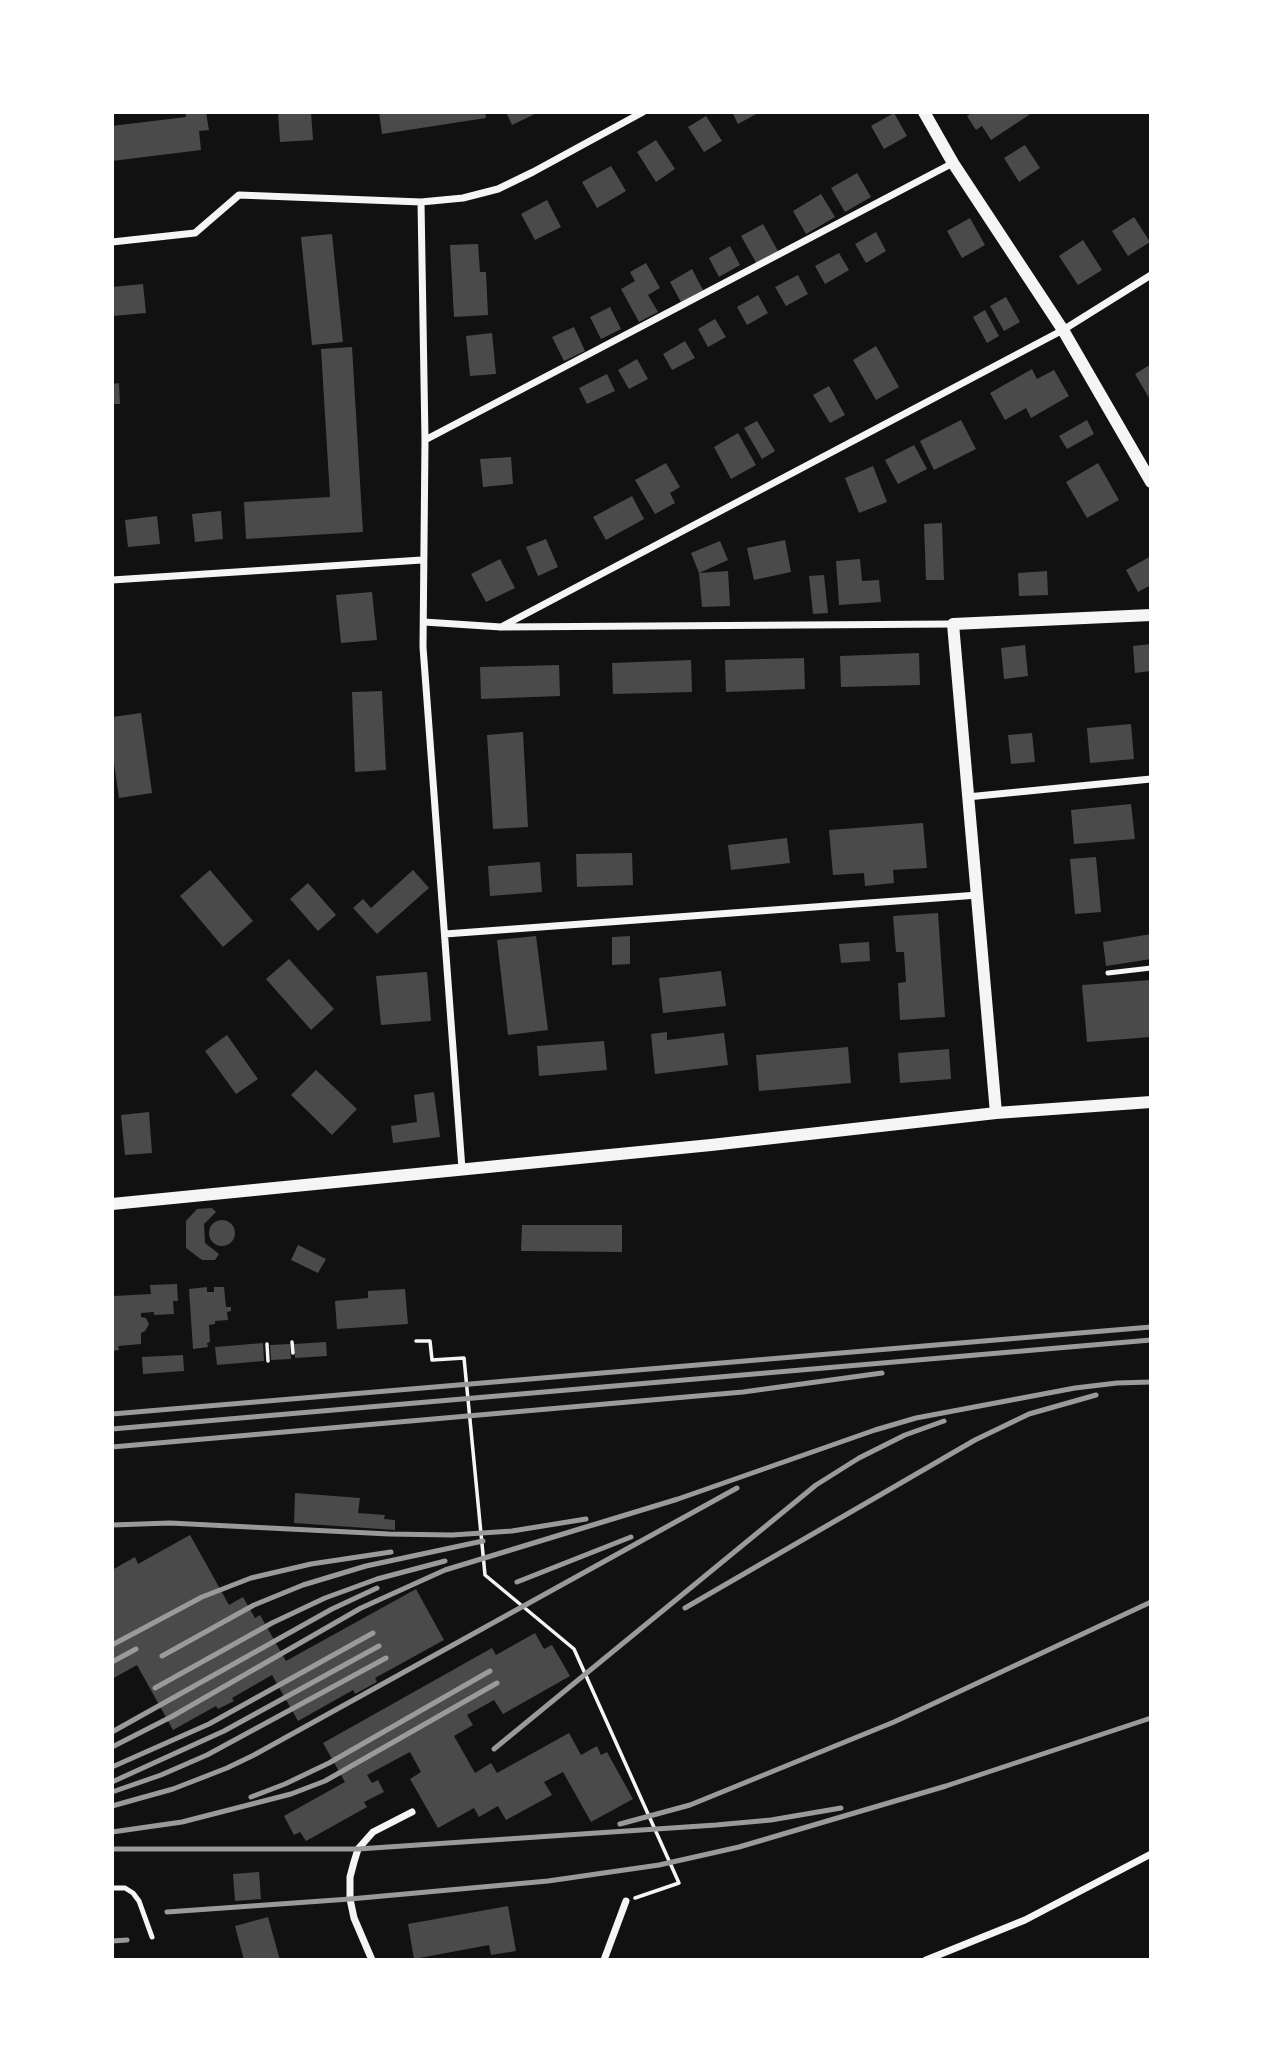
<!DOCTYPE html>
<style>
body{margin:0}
#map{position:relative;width:1263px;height:2072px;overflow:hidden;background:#111;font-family:Lora,serif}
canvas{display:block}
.frame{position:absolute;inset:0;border:114px solid #fff;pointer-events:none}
</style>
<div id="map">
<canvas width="1263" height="2072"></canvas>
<div class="frame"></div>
</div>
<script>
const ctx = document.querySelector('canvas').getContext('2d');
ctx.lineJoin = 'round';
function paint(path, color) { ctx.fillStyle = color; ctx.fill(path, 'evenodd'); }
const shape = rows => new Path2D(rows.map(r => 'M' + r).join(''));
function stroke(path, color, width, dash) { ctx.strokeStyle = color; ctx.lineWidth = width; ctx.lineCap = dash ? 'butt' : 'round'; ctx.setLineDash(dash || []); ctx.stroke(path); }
const building = shape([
 [185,112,206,112,209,130,199,131,201,150,112,161,112,126,186,117],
 [278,112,311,112,313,140,280,142],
 [379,112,485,112,486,118,382,134],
 [506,112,539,112,512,125],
 [732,112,760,112,738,124],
 [973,112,1028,112,1029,115,991,140,982,126,976,130,967,116],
 [894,113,907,136,884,149,871,126],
 [706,116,722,141,704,152,688,127],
 [656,140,675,169,656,182,637,152],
 [1025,145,1040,168,1019,182,1004,158],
 [611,166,626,191,597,208,582,182],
 [857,173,871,197,845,212,831,188],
 [821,194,835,217,806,234,793,211],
 [547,200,561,227,535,240,521,214],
 [1134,217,1150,242,1128,256,1112,231],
 [970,218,985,245,962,258,947,231],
 [763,224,779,253,758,266,741,236],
 [876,232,886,251,866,263,855,244],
 [332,234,343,342,312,345,301,237],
 [1083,240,1102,270,1078,285,1059,256],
 [478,244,480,272,486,272,488,315,454,317,450,245],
 [730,246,740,265,719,277,709,258],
 [839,253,849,270,825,284,815,266],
 [646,263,660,288,648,295,658,312,639,322,621,289,635,281,630,272],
 [692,269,703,290,681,302,670,282],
 [798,275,808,294,786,306,775,287],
 [143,284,146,313,113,316,112,287],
 [758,295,768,313,747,325,737,307],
 [1006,297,1020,322,1004,331,990,306],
 [610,307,621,329,601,339,590,317],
 [985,310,999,336,987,343,973,317],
 [715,319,726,337,708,347,698,329],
 [574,327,585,351,564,361,552,337],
 [492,333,496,374,470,376,466,336],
 [685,341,695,358,672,370,663,354],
 [876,346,899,387,876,400,853,360],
 [352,347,363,532,246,539,244,502,330,497,321,349],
 [637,359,648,379,629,389,618,370],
 [1151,364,1151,397,1149,398,1135,374],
 [1032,369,1037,379,1054,370,1069,396,1031,418,1026,408,1005,420,990,393],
 [607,374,615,391,587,404,579,388],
 [119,383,120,404,112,404,112,384],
 [829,386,845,415,830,423,813,395],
 [961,420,976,449,934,470,920,441],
 [1087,420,1094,434,1067,449,1059,436],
 [757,421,775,451,762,459,744,428],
 [738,433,756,465,731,479,714,447],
 [914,445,927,469,898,484,885,460],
 [511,457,513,484,483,487,480,459],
 [666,463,680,487,670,493,675,503,655,514,635,480],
 [1098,463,1119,500,1087,518,1066,482],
 [873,466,887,502,859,513,845,478],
 [632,496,644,519,606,540,593,517],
 [221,511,223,539,195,542,192,514],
 [157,516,160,544,128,547,125,520],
 [942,523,944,580,926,580,924,524],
 [546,539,558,567,538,576,526,547],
 [785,540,791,572,754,580,747,548],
 [720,541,728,560,699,573,691,553],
 [1151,556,1151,585,1138,592,1126,570],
 [500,559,515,588,486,602,471,574],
 [860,559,862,581,879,580,881,602,839,605,836,561],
 [728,571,730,606,702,607,699,573],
 [1047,571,1048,595,1019,596,1018,573],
 [824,575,828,613,813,614,809,576],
 [372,592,377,640,341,643,336,595],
 [1151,644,1151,671,1135,673,1133,646],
 [1025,645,1028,676,1004,679,1001,648],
 [919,653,920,685,841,687,840,656],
 [804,658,805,689,726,692,725,660],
 [691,660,692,692,613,694,612,663],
 [559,665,560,696,481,699,480,667],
 [382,691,386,770,355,772,352,692],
 [141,713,152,793,119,798,112,749,112,717],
 [1131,724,1134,759,1090,763,1087,728],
 [523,732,528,827,493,829,487,735],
 [1032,733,1035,762,1011,764,1008,735],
 [1131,804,1135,839,1074,844,1071,810],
 [923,823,927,868,893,870,894,883,865,886,864,873,833,875,829,830],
 [787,838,790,863,731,870,728,845],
 [632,853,633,885,577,887,576,854],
 [1096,857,1101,912,1075,914,1070,859],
 [540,862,542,892,490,896,488,866],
 [210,870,253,921,223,947,180,896],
 [413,870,429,888,377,934,353,908,363,899,371,908],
 [308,883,336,915,318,931,290,899],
 [938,913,945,1017,900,1020,898,983,906,982,904,952,896,952,893,916],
 [1151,934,1151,959,1106,966,1103,942],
 [536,936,548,1030,508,1035,497,940],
 [630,936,630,964,612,965,612,937],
 [869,942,870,961,841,963,839,944],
 [289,959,334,1009,311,1030,266,979],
 [721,971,726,1006,663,1013,659,978],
 [427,972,431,1021,381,1025,376,976],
 [1151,980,1151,1037,1087,1042,1082,985],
 [667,1032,667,1040,724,1033,728,1065,655,1074,651,1034],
 [227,1035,258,1079,236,1094,205,1051],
 [604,1041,607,1070,539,1076,537,1046],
 [848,1047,851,1083,759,1091,756,1055],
 [949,1049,951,1079,900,1083,898,1053],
 [316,1070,357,1109,332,1135,291,1095],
 [434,1092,440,1137,393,1143,391,1126,417,1122,414,1095],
 [149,1112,152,1153,125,1155,121,1115],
 [212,1208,216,1212,204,1224,205,1243,219,1254,215,1260,202,1260,186,1248,186,1221,197,1209],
 '209 1233a13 13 0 1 1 26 0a13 13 0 1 1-26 0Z',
 [522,1225,622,1225,622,1252,521,1251],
 [298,1245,326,1259,318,1273,291,1260],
 [177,1284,178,1301,173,1301,174,1314,154,1315,154,1312,141,1313,141,1317,146,1318,149,1324,145,1331,141,1333,141,1344,118,1346,119,1350,112,1351,112,1291,114,1296,151,1294,150,1285],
 [207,1287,207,1292,214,1292,214,1287,224,1287,226,1307,231,1307,231,1311,227,1312,228,1320,215,1321,215,1324,209,1325,210,1342,207,1343,208,1347,193,1349,189,1289],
 [405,1289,408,1324,337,1329,335,1301,368,1298,368,1291],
 [326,1342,327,1356,295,1358,294,1344],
 [263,1343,264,1361,217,1365,215,1347],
 [290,1344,291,1359,271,1360,270,1345],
 [183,1355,184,1371,143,1374,142,1357],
 [295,1493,360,1498,358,1513,385,1515,384,1519,395,1520,395,1530,294,1523],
 [190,1535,229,1605,243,1597,255,1618,260,1615,286,1661,416,1589,444,1640,375,1678,377,1682,355,1694,353,1690,298,1721,272,1675,232,1698,234,1701,218,1709,216,1706,173,1730,137,1665,112,1679,112,1570,135,1557,138,1564],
 [535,1633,544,1649,552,1645,570,1676,503,1714,494,1700,467,1715,473,1725,454,1736,475,1773,491,1763,497,1773,569,1733,581,1755,597,1746,601,1755,607,1752,633,1799,591,1822,563,1772,544,1782,552,1795,506,1820,498,1806,479,1817,474,1808,438,1828,410,1779,421,1772,410,1752,367,1775,372,1783,378,1780,384,1792,364,1802,367,1807,306,1841,300,1832,294,1835,284,1816,345,1782,323,1743,492,1648,496,1655],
 [259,1872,261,1899,235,1901,233,1874],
 [508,1906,516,1951,491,1955,489,1945,414,1959,408,1924],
 [268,1917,280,1960,244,1960,235,1926]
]);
const path = shape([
 [416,1341,430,1341,432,1360,464,1358,485,1575,574,1649,679,1883,635,1898],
 [292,1342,293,1353],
 [267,1344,268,1361]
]);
const service = shape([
 [1108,973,1151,968],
 [112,1888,125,1888,133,1893,139,1901,152,1937]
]);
const minor = shape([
 [421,202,425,440,423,647,462,1169],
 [112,242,195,233,239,195,421,202,463,198,498,189,533,172,643,112],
 [425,440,953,163],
 [112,580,422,560],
 [424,622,501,627,953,624],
 [501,627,1063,330,1151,275],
 [967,797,1151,779],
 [445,934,978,895],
 [372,1960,354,1918,350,1899,350,1877,354,1862,358,1849,373,1832,412,1812],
 [604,1960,626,1901],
 [926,1960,1025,1920,1151,1854]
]);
const tertiary = shape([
 [924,112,953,163,1063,330,1151,482],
 [996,1113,953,624,1151,615],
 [112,1204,711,1145,996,1113,1151,1102]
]);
const rail = shape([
 [112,1414,1151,1327],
 [112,1429,1151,1340],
 [112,1447,743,1392,882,1373],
 [112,1525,170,1523,389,1534,452,1535,512,1531,586,1519],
 [517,1582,631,1537],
 [685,1608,975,1440,1029,1414,1096,1395],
 [112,1645,202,1597,251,1578,311,1564,391,1552],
 [162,1656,254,1605,303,1585,366,1566,483,1541],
 [112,1662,136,1649],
 [155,1688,272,1623,325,1598,377,1579,445,1561],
 [112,1732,332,1609,377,1588],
 [112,1747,171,1717,361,1608,445,1570,678,1499,875,1430,916,1418,1075,1388,1117,1383,1151,1382],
 [494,1749,816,1485,859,1458,905,1435,944,1421],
 [112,1767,209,1724,373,1633],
 [112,1782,224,1731,379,1646],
 [112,1792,161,1775,207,1755,386,1658],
 [251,1797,285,1784,329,1763,490,1671],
 [112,1806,173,1789,227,1768,254,1755,737,1488],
 [620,1824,690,1805,894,1722,1151,1602],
 [112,1832,182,1822,291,1794,325,1781,497,1683],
 [112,1849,358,1849,716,1825,771,1820,841,1808],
 [167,1912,350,1899,548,1881,659,1865,739,1847,946,1786,1151,1718],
 [112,1941,127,1940]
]);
paint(building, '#4a4a4a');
stroke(path, '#f5f5f5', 3.5);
stroke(service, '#f5f5f5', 5);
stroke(minor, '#f5f5f5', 7);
stroke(tertiary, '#f5f5f5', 12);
stroke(rail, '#9a9a9a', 5);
</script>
